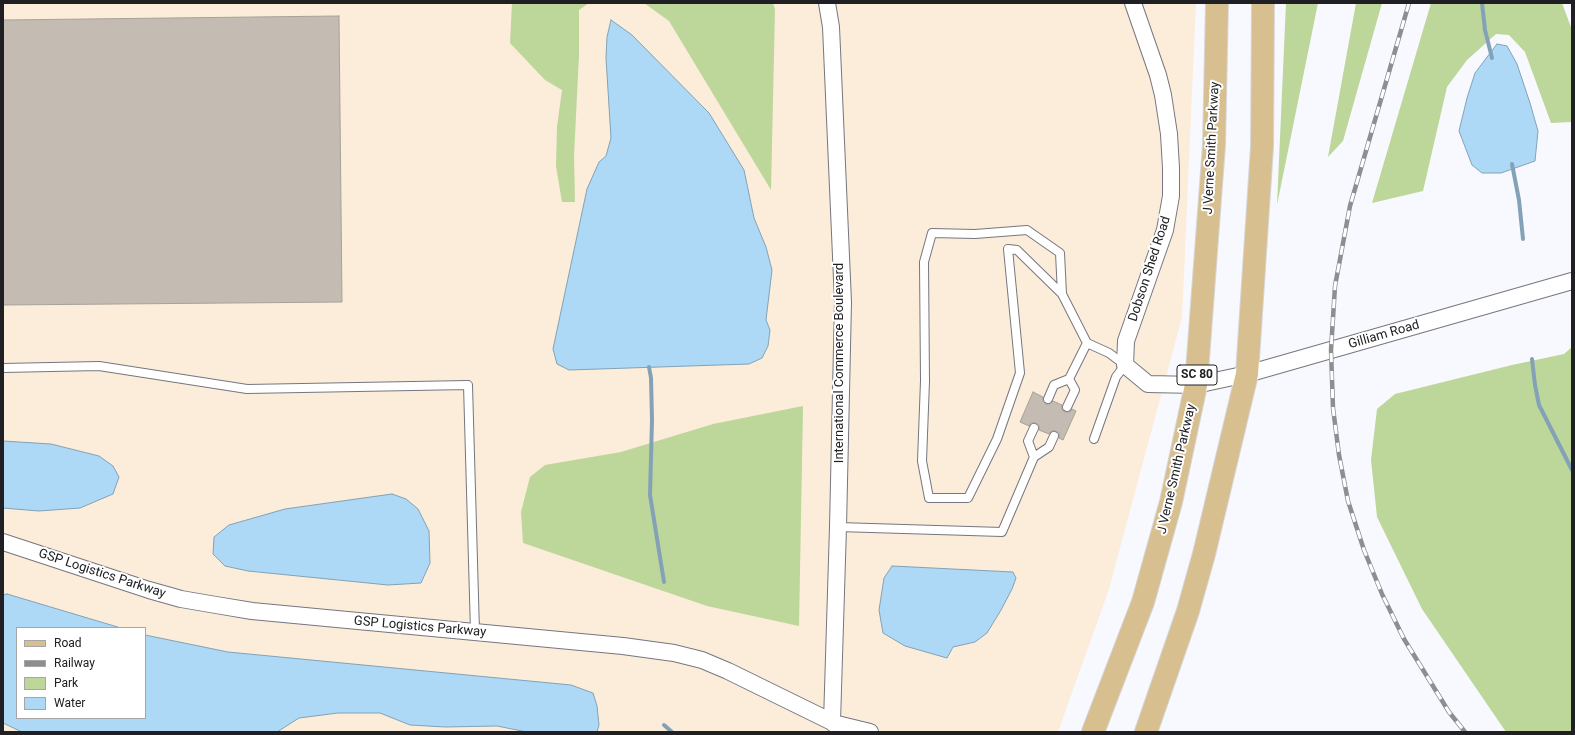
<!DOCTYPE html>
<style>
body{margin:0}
#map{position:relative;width:1575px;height:735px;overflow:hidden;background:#f8f8ff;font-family:Roboto,sans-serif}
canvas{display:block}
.frame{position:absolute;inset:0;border:4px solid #202024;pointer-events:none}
.legend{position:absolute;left:16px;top:627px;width:130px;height:92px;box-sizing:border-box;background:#fff;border:1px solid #a6a6a7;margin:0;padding:5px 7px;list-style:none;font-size:12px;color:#202024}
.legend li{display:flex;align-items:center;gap:8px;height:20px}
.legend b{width:20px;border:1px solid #a6a6a7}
</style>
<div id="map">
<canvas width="1575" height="735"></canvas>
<div class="frame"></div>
<ul class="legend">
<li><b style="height:5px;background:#d7bf90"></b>Road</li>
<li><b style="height:5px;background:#8d8d92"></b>Railway</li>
<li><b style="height:11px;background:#bdd69a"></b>Park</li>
<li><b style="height:11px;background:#add9f6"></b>Water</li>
</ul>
</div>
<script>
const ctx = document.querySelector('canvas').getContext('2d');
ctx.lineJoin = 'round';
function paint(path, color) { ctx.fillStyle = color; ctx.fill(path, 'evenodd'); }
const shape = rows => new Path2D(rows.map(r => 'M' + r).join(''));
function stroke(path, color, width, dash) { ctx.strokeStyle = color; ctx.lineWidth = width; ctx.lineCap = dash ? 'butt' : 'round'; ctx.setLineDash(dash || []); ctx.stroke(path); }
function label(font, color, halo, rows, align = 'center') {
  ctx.font = font + ' Roboto,sans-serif'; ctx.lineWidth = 4; ctx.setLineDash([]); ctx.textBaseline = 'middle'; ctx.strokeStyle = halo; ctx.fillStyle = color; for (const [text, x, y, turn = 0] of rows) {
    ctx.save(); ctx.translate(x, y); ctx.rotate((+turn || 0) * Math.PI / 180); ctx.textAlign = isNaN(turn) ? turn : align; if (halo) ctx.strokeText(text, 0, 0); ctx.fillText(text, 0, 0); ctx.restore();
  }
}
const industrial = shape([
 [3,3,1196,3,1182,317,1109,589,1058,732,3,732],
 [17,628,145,628,145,718,17,718]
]);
const green = shape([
 [512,3,589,3,579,10,579,55,574,156,575,202,562,202,556,166,557,127,562,90,545,80,510,43],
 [644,3,773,3,775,9,771,190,669,21],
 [1286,3,1318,3,1277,205],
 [1356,3,1382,3,1343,141,1328,157],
 [1431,3,1562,3,1572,30,1572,122,1551,123,1525,52,1509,35,1496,34,1467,60,1447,87,1423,191,1372,203],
 [1572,347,1572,732,1506,732,1422,609,1377,517,1371,460,1377,409,1395,394,1512,365,1564,354],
 [803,406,799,626,707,606,523,543,521,512,530,477,545,465,621,452,713,424]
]);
const water = shape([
 [611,20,632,35,709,113,744,170,754,218,766,247,772,270,766,320,770,330,768,346,762,358,749,364,569,370,557,364,553,349,587,189,599,162,606,156,611,138,606,58,607,37,611,20],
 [1497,44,1507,46,1517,64,1530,103,1538,131,1535,161,1501,173,1482,173,1472,165,1459,131,1467,98,1475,73,1497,44],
 [3,441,51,444,99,456,113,466,119,477,113,494,80,508,39,511,3,508,3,441],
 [392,494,406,499,418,509,429,531,430,563,421,583,388,585,248,571,225,566,213,554,214,537,229,525,285,509,392,494],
 [892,566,1013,572,1016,578,1012,589,1001,610,987,633,975,642,953,647,947,658,905,646,883,633,879,610,884,578,892,566],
 [7,594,121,628,17,628,17,718,145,718,145,635,228,652,571,685,593,693,597,706,599,725,597,732,527,732,497,726,445,727,410,725,380,713,338,713,299,718,277,732,22,732,3,723,3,595,7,594]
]);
const stream = shape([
 [1482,3,1485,30,1492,58],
 [1512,164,1519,200,1523,239],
 [1532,359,1535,385,1539,405,1572,470],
 [649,367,651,378,652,420,650,495,664,582],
 [664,725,672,732]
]);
const building = shape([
 [339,16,342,302,3,305,3,20,339,16],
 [1033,392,1043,397,1043,400,1046,404,1049,404,1053,401,1062,405,1062,410,1065,412,1070,412,1072,409,1076,411,1063,440,1059,438,1059,433,1056,431,1051,431,1049,434,1039,430,1039,425,1036,423,1031,423,1029,426,1020,422,1033,392]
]);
const lane = shape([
 [1087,343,1109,353,1125,365,1116,377,1094,439],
 [3,368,99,366,247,389,468,385,475,632],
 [1048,399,1054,385,1069,379,1087,343,1062,294,1060,253,1027,230,975,234,932,233,924,262,925,381,922,461,929,498,968,498,997,439,1020,373,1008,249,1017,250,1062,294],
 [1067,407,1075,390,1069,379],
 [1034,428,1028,441,1034,457],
 [838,527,1002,532,1034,457,1049,447,1054,436]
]);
const street = shape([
 [827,3,831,27,843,302,838,527,832,722],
 [1133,3,1158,75,1163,95,1169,134,1171,168,1171,196,1165,230,1126,341,1125,365,1148,384,1196,385,1247,374,1572,281],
 [3,542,149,590,181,599,216,605,252,611,623,646,674,653,702,660,728,671,832,722,844,732],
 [833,723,870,732]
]);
const primary = shape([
 [1093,732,1143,602,1171,502,1196,385,1214,145,1217,3],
 [1146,732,1188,611,1204,554,1247,374,1262,147,1263,3]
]);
const rail = shape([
 [1409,3,1350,206,1335,286,1331,350,1333,408,1339,455,1348,501,1364,550,1382,594,1404,639,1449,712,1465,732]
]);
const shields = [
 [1197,375,40]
];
const shieldNames = [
 ["SC 80",1197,375]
];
const streetNames = [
 ["J Verne Smith Parkway",1212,148,-87],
 ["Dobson Shed Road",1150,269,-72],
 ["Gilliam Road",1384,335,-16],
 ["International Commerce Boulevard",840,363,-90],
 ["J Verne Smith Parkway",1177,469,-77],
 ["GSP Logistics Parkway",102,574,18],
 ["GSP Logistics Parkway",420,627,5]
];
paint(industrial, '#fbedd9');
paint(green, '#bdd69a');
paint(water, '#add9f6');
stroke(water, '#83a2b7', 1);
stroke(stream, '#83a2b7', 4);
paint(building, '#c4bcb3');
stroke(building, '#a9a299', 1);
stroke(lane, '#767680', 10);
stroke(street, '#767680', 18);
stroke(primary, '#d7d7d8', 24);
stroke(lane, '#fff', 8);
stroke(street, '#fff', 16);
stroke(primary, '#d7bf90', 22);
stroke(rail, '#8d8d92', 4.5);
stroke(rail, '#fff', 3, [9]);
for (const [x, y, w] of shields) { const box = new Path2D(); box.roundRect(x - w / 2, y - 10, w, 20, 3); ctx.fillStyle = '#fff'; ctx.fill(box); stroke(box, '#202024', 1); }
label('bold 12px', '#202024', null, shieldNames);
label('13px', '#202024', '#fff', streetNames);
</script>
